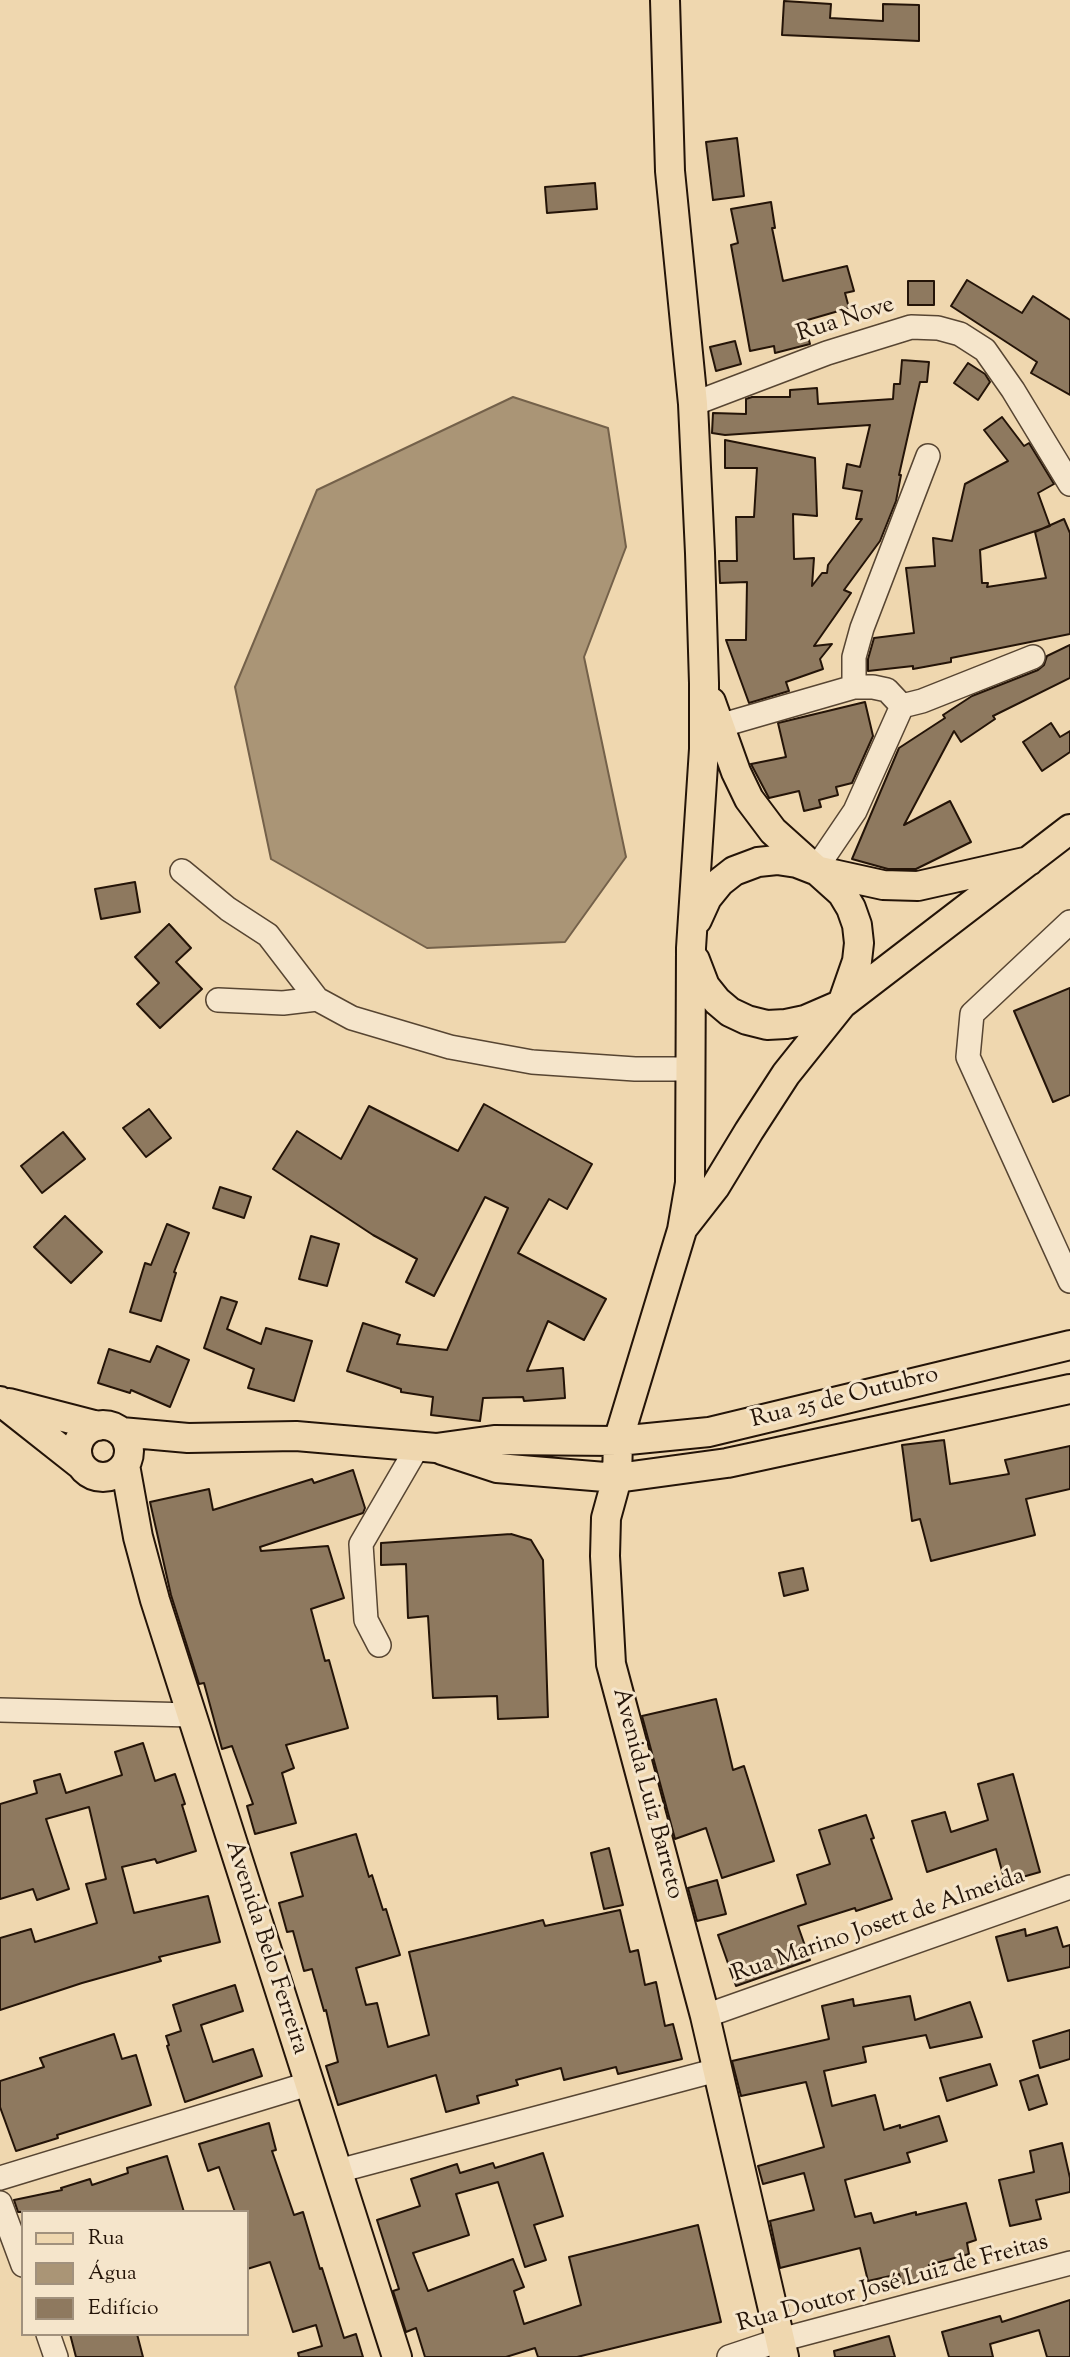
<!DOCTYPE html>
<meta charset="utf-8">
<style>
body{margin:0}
#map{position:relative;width:1070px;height:2357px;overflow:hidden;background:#efd7af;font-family:"Sorts Mill Goudy",serif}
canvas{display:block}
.legend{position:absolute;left:21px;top:2210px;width:228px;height:126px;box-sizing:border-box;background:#f5e5cb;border:2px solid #a1917d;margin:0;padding:9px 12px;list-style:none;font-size:21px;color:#241408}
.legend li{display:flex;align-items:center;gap:14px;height:35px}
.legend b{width:35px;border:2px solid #a1917d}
</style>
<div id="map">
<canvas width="1070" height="2357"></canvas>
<ul class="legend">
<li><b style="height:9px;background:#efd7af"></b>Rua</li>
<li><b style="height:19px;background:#aa9576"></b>Água</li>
<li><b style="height:19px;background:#8e795f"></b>Edifício</li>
</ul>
</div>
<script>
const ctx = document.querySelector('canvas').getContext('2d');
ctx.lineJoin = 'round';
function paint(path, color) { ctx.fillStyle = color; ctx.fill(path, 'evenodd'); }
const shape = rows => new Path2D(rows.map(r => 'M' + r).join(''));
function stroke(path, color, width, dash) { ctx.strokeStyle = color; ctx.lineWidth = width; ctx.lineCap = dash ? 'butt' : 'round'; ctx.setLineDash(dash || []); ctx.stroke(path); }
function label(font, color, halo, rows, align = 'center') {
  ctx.font = font + ' "Sorts Mill Goudy",serif'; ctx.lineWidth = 6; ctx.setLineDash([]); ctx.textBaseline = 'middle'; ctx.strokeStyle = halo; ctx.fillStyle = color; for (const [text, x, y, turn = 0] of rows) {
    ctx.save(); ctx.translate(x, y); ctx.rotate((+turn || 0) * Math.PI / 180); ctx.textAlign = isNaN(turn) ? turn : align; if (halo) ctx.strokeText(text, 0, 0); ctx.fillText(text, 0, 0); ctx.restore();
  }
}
const water = shape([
 [513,397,608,428,626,547,584,657,626,857,565,942,427,948,271,859,235,687,317,490,513,397]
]);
const building = shape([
 [784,1,831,4,830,18,883,21,883,4,919,5,919,41,782,35,784,1],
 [737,138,744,196,713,200,706,142,737,138],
 [595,183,597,209,547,213,545,187,595,183],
 [771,202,775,228,772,228,783,281,847,266,854,291,845,293,849,308,804,321,810,344,775,353,774,346,750,351,731,245,738,243,731,209,771,202],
 [967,280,1022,313,1033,296,1070,320,1070,395,1031,373,1037,362,951,306,967,280],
 [908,281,934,281,934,305,908,305,908,281],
 [735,341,741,364,716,371,710,347,735,341],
 [902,360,929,362,927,382,920,382,899,475,901,475,896,501,880,541,844,590,851,593,814,646,832,644,820,659,823,669,786,682,789,691,749,703,726,640,746,640,747,582,720,583,719,561,737,561,736,517,754,517,757,468,725,468,725,440,815,458,817,516,793,514,794,559,814,558,812,586,822,573,827,573,828,565,862,519,856,519,862,491,843,488,847,464,860,467,870,425,725,435,712,433,713,413,746,414,746,399,752,397,790,397,790,390,817,388,818,404,893,399,894,384,900,384,902,360],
 [968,363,985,374,990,382,978,400,954,383,968,363],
 [1002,417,1024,446,1029,443,1054,484,1038,493,1050,526,980,550,982,583,988,583,987,587,1046,578,1035,532,1064,519,1070,533,1070,634,951,658,951,662,913,669,913,666,868,671,868,659,874,638,914,633,906,568,935,566,933,538,952,541,965,484,1008,461,984,430,1002,417],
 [1070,645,1070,678,993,716,995,719,961,742,954,731,904,825,950,801,971,842,916,869,888,869,852,859,899,748,945,718,943,715,972,696,1038,670,1044,665,1047,656,1070,645],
 [865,702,873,736,852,783,836,787,838,795,819,800,821,807,804,811,799,791,769,798,751,764,786,757,778,723,865,702],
 [1051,723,1060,737,1070,731,1070,752,1042,771,1023,742,1051,723],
 [135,882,140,912,101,919,95,889,135,882],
 [169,924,191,948,176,962,202,989,160,1028,137,1004,159,983,135,957,169,924],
 [1070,988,1070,1095,1053,1102,1014,1011,1070,988],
 [484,1104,592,1164,567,1209,549,1199,518,1253,606,1299,584,1340,548,1321,527,1371,563,1368,565,1398,524,1401,523,1397,483,1398,480,1421,431,1415,433,1397,401,1392,401,1389,347,1371,363,1323,400,1335,397,1344,447,1350,508,1208,485,1197,434,1296,406,1282,417,1259,373,1235,273,1169,297,1131,341,1159,369,1106,458,1151,484,1104],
 [149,1109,171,1138,146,1157,123,1128,149,1109],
 [63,1132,85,1159,42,1193,21,1166,63,1132],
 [220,1187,251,1197,244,1218,213,1208,220,1187],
 [65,1216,102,1252,71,1283,34,1247,65,1216],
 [167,1224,189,1233,174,1272,176,1273,161,1321,130,1312,145,1263,151,1265,167,1224],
 [311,1236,339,1244,327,1286,299,1279,311,1236],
 [221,1297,237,1302,227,1329,261,1344,266,1328,312,1341,294,1401,248,1388,254,1369,204,1348,221,1297],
 [157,1346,189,1360,170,1407,131,1390,130,1393,98,1383,109,1349,150,1362,157,1346],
 [944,1440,950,1484,1009,1474,1005,1460,1070,1446,1070,1489,1026,1499,1035,1535,931,1561,920,1519,912,1521,902,1445,944,1440],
 [353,1470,365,1508,363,1513,260,1547,261,1551,328,1546,344,1598,311,1609,325,1661,329,1660,348,1728,286,1745,294,1768,282,1773,296,1823,255,1834,247,1806,253,1804,232,1746,222,1749,204,1683,199,1684,171,1595,150,1502,209,1489,213,1510,312,1479,314,1483,353,1470],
 [511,1534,531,1540,543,1560,548,1717,498,1719,497,1696,433,1698,428,1616,408,1618,406,1564,381,1565,381,1543,511,1534],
 [803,1568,808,1590,784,1596,779,1573,803,1568],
 [716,1699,733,1770,744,1766,774,1861,722,1878,706,1828,675,1839,642,1716,716,1699],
 [143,1743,155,1781,175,1774,185,1804,182,1805,196,1851,157,1863,155,1859,122,1867,134,1913,208,1896,220,1942,159,1957,161,1961,82,1983,0,2010,0,1938,31,1929,35,1942,97,1923,86,1884,106,1879,89,1807,46,1819,69,1889,37,1900,33,1889,0,1899,0,1804,37,1793,34,1781,60,1774,66,1793,122,1775,115,1752,143,1743],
 [1013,1774,1040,1872,1005,1882,996,1849,927,1872,912,1821,945,1812,951,1832,988,1820,978,1784,1013,1774],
 [866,1815,874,1838,871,1839,892,1899,856,1911,855,1908,798,1926,810,1960,736,1986,718,1935,806,1904,797,1875,830,1864,819,1830,866,1815],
 [356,1834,369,1877,372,1875,383,1910,386,1909,400,1955,356,1968,366,2005,377,2003,388,2047,429,2035,409,1952,543,1920,545,1926,620,1910,630,1952,638,1950,645,1985,656,1982,665,2026,673,2024,682,2059,618,2074,616,2067,564,2080,561,2068,516,2080,518,2085,477,2096,479,2103,446,2112,436,2075,338,2105,326,2066,338,2062,326,2010,324,2011,312,1969,304,1971,293,1931,287,1932,279,1903,303,1896,291,1853,356,1834],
 [609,1848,623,1905,604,1909,591,1853,609,1848],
 [717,1880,726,1914,697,1921,688,1888,717,1880],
 [1057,1927,1063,1947,1070,1945,1070,1967,1008,1981,996,1937,1025,1929,1026,1936,1057,1927],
 [235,1985,243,2011,201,2025,213,2062,253,2049,262,2076,185,2102,167,2046,169,2045,166,2036,181,2031,173,2005,235,1985],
 [910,1996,915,2020,970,2002,982,2037,930,2048,926,2035,863,2047,866,2062,824,2071,832,2106,875,2095,884,2130,900,2125,900,2128,939,2116,947,2141,907,2153,910,2162,845,2180,855,2217,871,2213,874,2223,916,2212,916,2215,966,2203,976,2240,967,2243,969,2254,929,2265,932,2277,902,2284,899,2274,868,2281,860,2248,780,2268,770,2221,814,2210,804,2173,763,2184,758,2166,824,2147,806,2082,741,2096,732,2061,829,2039,822,2006,853,1999,854,2006,910,1996],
 [1070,2030,1070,2059,1040,2068,1033,2041,1070,2030],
 [114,2034,122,2059,136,2055,151,2105,57,2135,58,2138,16,2151,0,2107,0,2081,44,2067,40,2058,114,2034],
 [990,2064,997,2085,947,2101,940,2078,990,2064],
 [1038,2075,1047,2104,1029,2110,1020,2081,1038,2075],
 [269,2123,276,2150,272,2151,294,2215,303,2212,320,2269,322,2268,344,2338,356,2334,363,2357,299,2357,298,2353,322,2346,316,2325,293,2332,270,2262,247,2269,247,2212,235,2212,219,2167,208,2171,199,2144,269,2123],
 [1062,2143,1070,2178,1070,2192,1036,2200,1041,2219,1010,2226,999,2180,1034,2172,1030,2151,1062,2143],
 [543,2153,563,2216,534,2225,546,2260,525,2267,498,2182,456,2194,469,2235,413,2253,428,2291,513,2259,524,2287,514,2291,524,2324,581,2305,569,2257,698,2225,721,2322,577,2357,538,2357,535,2348,506,2357,425,2357,416,2328,406,2332,393,2291,399,2289,377,2220,420,2206,411,2179,457,2164,460,2173,493,2163,495,2168,543,2153],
 [167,2156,184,2212,18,2212,14,2200,62,2190,61,2188,90,2179,92,2185,128,2173,127,2168,167,2156],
 [1070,2300,1070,2357,1047,2357,1039,2330,990,2344,993,2357,949,2357,942,2332,1000,2316,1002,2322,1070,2300],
 [70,2334,137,2334,143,2357,76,2357,70,2334],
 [889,2336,895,2357,835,2357,834,2351,889,2336]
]);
const minor = shape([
 [693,404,827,353,911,327,938,328,960,334,985,350,1013,390,1070,484],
 [854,687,854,657,862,628,928,456],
 [719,726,854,687,873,687,887,690,902,706,922,701,1033,657],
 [815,870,855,811,902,706],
 [182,871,228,909,268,935,317,999,352,1018,450,1047,532,1062,635,1069,691,1069],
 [1070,922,972,1014,968,1057,1070,1281],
 [218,1000,283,1003,317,999],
 [379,1645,366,1620,361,1544,418,1446],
 [0,1710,191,1715],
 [705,2016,1070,1887],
 [338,2171,717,2070],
 [0,2178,308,2084],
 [0,2203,23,2265],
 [48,2334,56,2357],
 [729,2357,780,2340,1070,2263]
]);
const major = shape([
 [665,0,670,171,693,404,700,553,704,683,704,749,691,948,690,1183,682,1230,618,1441,617,1478,606,1518,605,1556,611,1664,705,2016,784,2357],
 [697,920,707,898,720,882,734,871,758,862,777,860,797,863,815,870,883,885,918,886,1029,861],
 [695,960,705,986,717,1001,730,1012,747,1020,767,1025,786,1024,805,1020,842,1004,857,961,859,943,857,925,851,908,842,893,773,831,749,799,736,772,711,702],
 [683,1228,715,1187,749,1131,786,1074,842,1004,1070,829],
 [0,1401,81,1465],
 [9,1403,98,1426],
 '77 1451a26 26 0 1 1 52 0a26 26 0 1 1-52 0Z',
 [121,1432,188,1438,296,1436,436,1448,494,1440,618,1441,709,1432,1070,1345],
 [442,1450,497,1468,617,1478,727,1463,1070,1389],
 [125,1465,138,1537,155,1600,397,2357]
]);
const streetNames = [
 ["Rua Nove",846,321,-18],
 ["Rua 25 de Outubro",845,1399,-14],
 ["Avenida Luiz Barreto",646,1794,75],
 ["Rua Marino Josett de Almeida",879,1927,-19],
 ["Avenida Belo Ferreira",265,1948,72],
 ["Rua Doutor José Luiz de Freitas",893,2285,-15]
];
paint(water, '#aa9576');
stroke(water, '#74614a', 2);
paint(building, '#8e795f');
stroke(building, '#241408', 2);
stroke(minor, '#574532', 26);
stroke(major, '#241408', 32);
stroke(minor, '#f5e5cb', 23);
stroke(major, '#efd7af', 28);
label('24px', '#241408', '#f5e5cb', streetNames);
</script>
